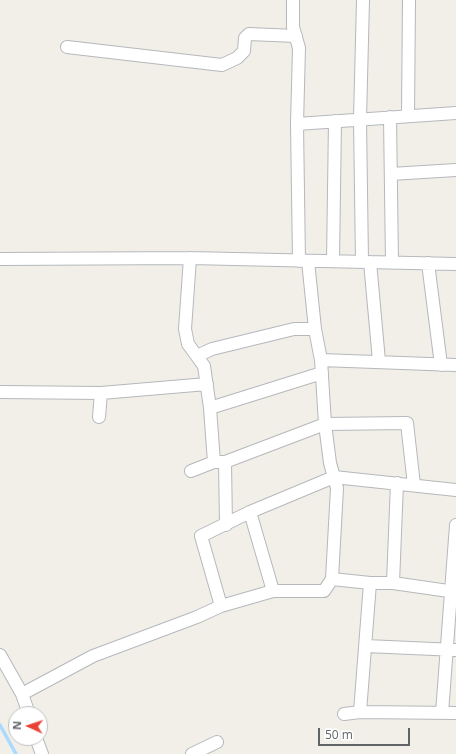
<!DOCTYPE html>
<style>
body{margin:0}
#map{position:relative;width:456px;height:754px;overflow:hidden;background:#f1efe8;font-family:"Open Sans",sans-serif}
canvas{display:block}
.north{position:absolute;left:8px;top:706px;width:40px;height:40px;box-sizing:border-box;background:#fff;border:1px solid #bfc1c3;border-radius:50%;rotate:273deg;font-size:11px;font-weight:700;line-height:16px;text-align:center;color:#5f6368}
.north::after{content:'';display:block;margin:auto;width:14px;height:18px;background:#ea4335;clip-path:polygon(50% 0,100% 100%,50% 72%,0 100%)}
.scale{position:absolute;left:318px;top:728px;width:92px;height:18px;box-sizing:border-box;border:2px solid #5f6368;border-top:0;padding-left:5px;font-size:12px;line-height:14px;white-space:nowrap;color:#5f6368;-webkit-text-stroke:3px #fff;paint-order:stroke}
</style>
<div id="map">
<canvas width="456" height="754"></canvas>
<div class="north">N</div>
<div class="scale">50 m</div>
</div>
<script>
const ctx = document.querySelector('canvas').getContext('2d');
ctx.lineJoin = 'round';
const shape = rows => new Path2D(rows.map(r => 'M' + r).join(''));
function stroke(path, color, width, dash) { ctx.strokeStyle = color; ctx.lineWidth = width; ctx.lineCap = dash ? 'butt' : 'round'; ctx.setLineDash(dash || []); ctx.stroke(path); }
const stream = shape([
 [0,725,16,754]
]);
const street = shape([
 [293,0,293,27,299,48,297,124,299,261],
 [67,47,222,65,237,58,244,51,245,38,249,34,296,36],
 [408,115,409,0],
 [390,117,392,263],
 [297,124,456,113],
 [391,174,456,170],
 [190,258,185,329,188,344,204,366,210,408,214,462],
 [0,259,190,258,456,264],
 [333,261,335,121],
 [362,262,360,119,363,0],
 [370,262,379,361],
 [428,263,441,365],
 [197,356,212,349,294,329,315,329],
 [321,360,456,365],
 [0,392,101,393,207,384],
 [210,408,322,373],
 [99,417,101,393],
 [225,462,226,525],
 [191,471,214,462,225,462,325,424,407,423,414,485],
 [250,512,273,591],
 [332,579,370,583,393,583,456,592],
 [393,583,397,483],
 [221,606,201,536,250,512,334,477,456,490],
 [366,646,456,650],
 [0,655,22,694,29,714],
 [22,694,93,656,197,617,221,606,273,591,324,591,332,579,337,488,330,463,325,424,321,360,315,329,308,261],
 [360,712,370,583],
 [442,713,456,525],
 [344,714,360,712,456,713],
 [36,738,42,754],
 [192,754,217,742]
]);
stroke(stream, '#aadaff', 3.5);
stroke(street, '#b5b8bc', 14);
stroke(street, '#fff', 12);
</script>
